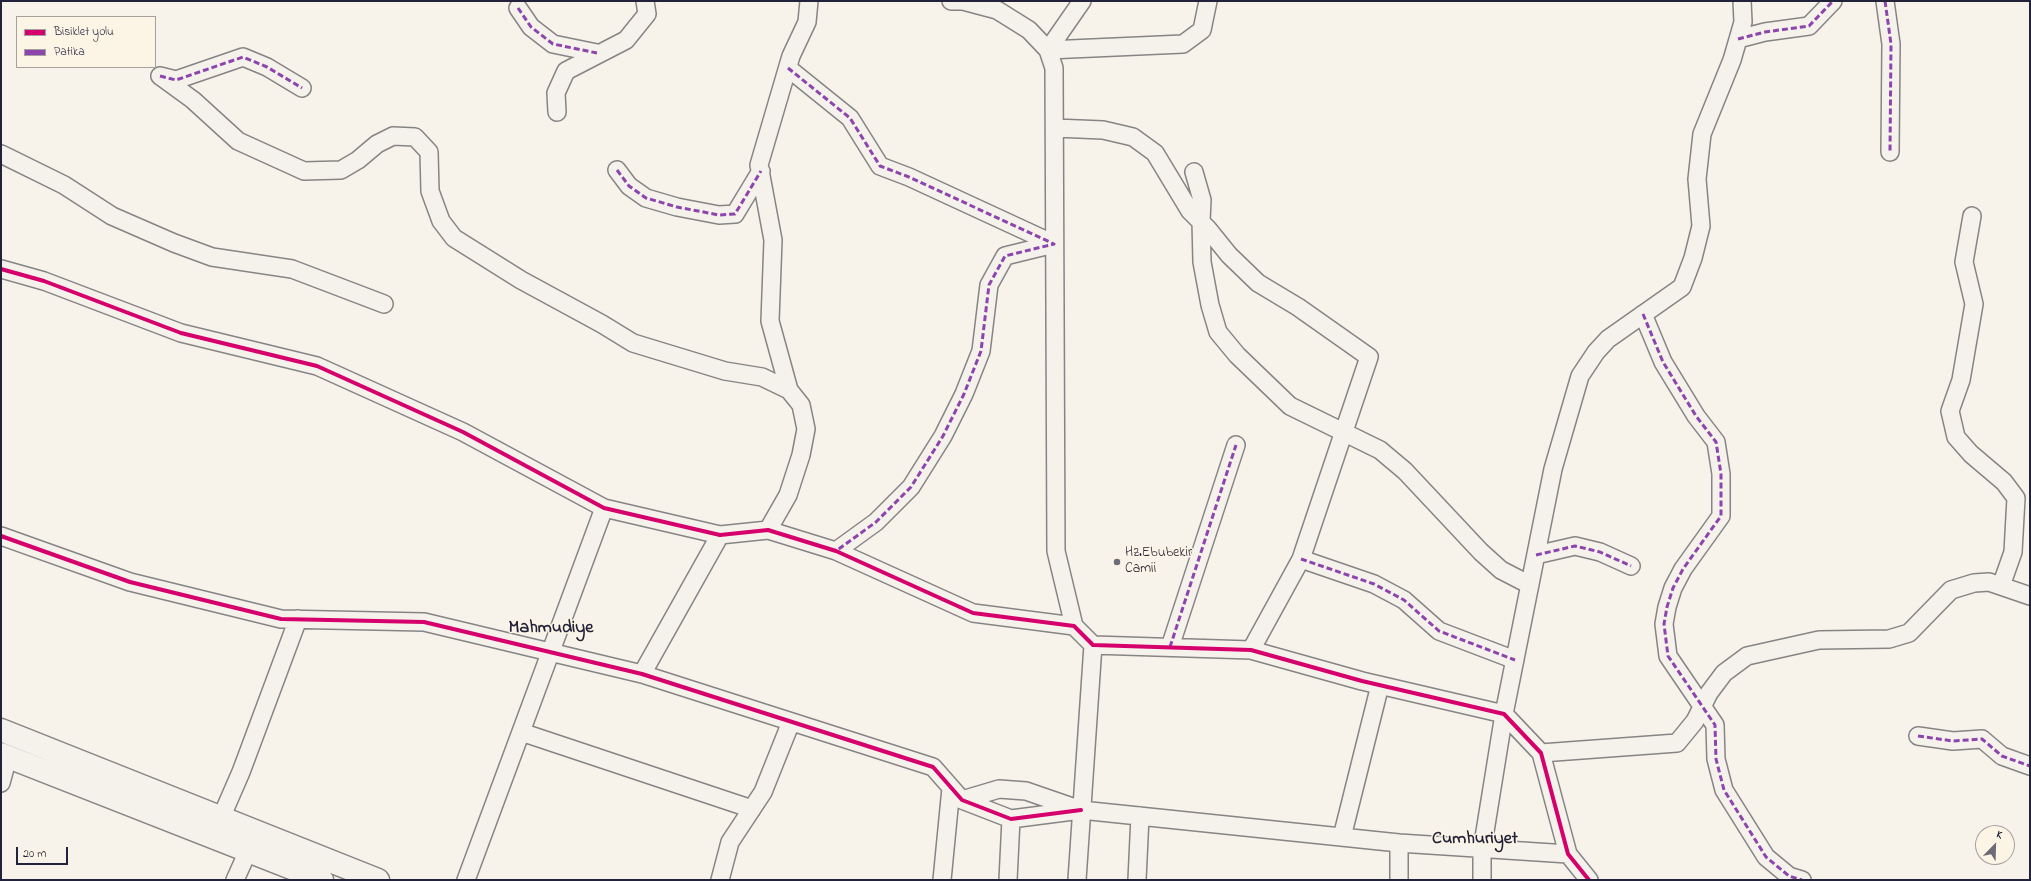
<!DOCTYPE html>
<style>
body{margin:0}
#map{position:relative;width:2031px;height:881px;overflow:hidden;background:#f7f3ea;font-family:"Indie Flower",sans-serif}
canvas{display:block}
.frame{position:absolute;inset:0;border:2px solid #22223b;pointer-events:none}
.legend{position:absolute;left:16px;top:16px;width:140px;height:52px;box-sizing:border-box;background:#fcf5e5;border:1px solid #a5a1a1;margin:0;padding:5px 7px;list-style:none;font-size:12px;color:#22223b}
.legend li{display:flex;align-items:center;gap:8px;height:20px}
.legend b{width:20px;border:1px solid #a5a1a1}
.north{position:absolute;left:1975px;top:825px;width:40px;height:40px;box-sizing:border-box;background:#fcf5e5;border:1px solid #a5a1a1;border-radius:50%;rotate:23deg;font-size:11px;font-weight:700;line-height:16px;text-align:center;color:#22223b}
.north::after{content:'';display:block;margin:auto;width:14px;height:18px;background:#6d6b78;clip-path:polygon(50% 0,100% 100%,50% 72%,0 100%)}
.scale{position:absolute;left:16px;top:847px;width:52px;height:18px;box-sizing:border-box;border:2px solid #22223b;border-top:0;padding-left:5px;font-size:12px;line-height:14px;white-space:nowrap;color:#22223b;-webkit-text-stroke:3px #fcf5e5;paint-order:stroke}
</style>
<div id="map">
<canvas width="2031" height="881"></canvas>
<div class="frame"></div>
<ul class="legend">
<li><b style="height:5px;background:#d6006c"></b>Bisiklet yolu</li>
<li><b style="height:5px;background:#8e44ad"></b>Patika</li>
</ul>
<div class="north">K</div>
<div class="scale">20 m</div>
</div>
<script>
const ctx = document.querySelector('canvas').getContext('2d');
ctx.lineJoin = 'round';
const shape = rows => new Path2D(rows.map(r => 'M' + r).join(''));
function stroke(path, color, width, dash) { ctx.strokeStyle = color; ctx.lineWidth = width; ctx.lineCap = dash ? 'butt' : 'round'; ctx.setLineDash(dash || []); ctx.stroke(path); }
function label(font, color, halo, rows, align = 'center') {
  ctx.font = font + ' "Indie Flower",sans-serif'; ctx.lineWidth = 3; ctx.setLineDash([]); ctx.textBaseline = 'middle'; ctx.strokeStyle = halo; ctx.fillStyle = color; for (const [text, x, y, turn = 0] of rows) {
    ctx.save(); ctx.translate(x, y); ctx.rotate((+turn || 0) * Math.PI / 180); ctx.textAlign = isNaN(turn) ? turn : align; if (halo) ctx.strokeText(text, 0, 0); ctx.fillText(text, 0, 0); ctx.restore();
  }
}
const street = shape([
 [951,1,963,1,997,10,1029,30,1048,50,1054,68,1056,551,1074,626],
 [1885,1,1891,44,1890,152],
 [518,8,531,27,553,44,597,53],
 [1738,39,1765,32,1809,26,1833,1],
 [1048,50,1183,44,1202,30,1208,1],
 [1048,50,1082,1],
 [788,68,850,118,880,166,909,177,1054,244,1005,256,989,285,981,351,964,394,943,436,911,487,876,522,836,551],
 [160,76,193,100,238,141,304,171,341,170,358,160,377,144,393,136,415,137,429,152,430,191,441,221,454,238,521,280,602,324,633,343,725,371,762,377,789,390],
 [160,76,176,80,243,57,267,67,302,88],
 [557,112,556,93,566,71,626,40,647,14,645,1],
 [1055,128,1103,130,1133,137,1155,153,1190,211,1208,229,1229,255,1258,283,1298,307,1369,357,1301,559,1251,650],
 [1,154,64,185,112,216,174,243,212,257,292,269,384,304],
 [617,170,629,186,646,198,677,207,719,215,735,214,761,171],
 [1194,172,1202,200,1201,221,1202,262,1210,305,1218,332,1237,355,1290,406,1380,450,1405,471,1481,552,1501,570,1530,585],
 [1972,216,1964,262,1974,304,1961,380,1950,411,1956,437,1971,454,2004,482,2016,498,2013,552,2001,586],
 [1,269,44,281,181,333,317,366,463,432,604,508,720,535,768,530,836,551,973,613,1074,626,1093,645,1251,650,1362,681,1504,714,1541,753,1568,854,1589,880],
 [1643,314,1663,362,1696,416,1716,442,1721,474,1721,516,1683,569,1673,588,1667,607,1664,624,1668,656,1715,725,1716,759,1724,790,1766,857,1789,876,1802,880],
 [768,530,788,495,801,455,806,429,801,405,789,390,770,321,773,240,759,165,791,56,807,22,809,1],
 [1,536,130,582,281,619,424,622,642,674,933,767,962,800,1011,819,1081,810],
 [1536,555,1575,546,1600,552,1631,566],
 [1301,559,1374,584,1404,600,1439,631,1515,660],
 [1170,647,1236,445],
 [642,674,720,535],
 [521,732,752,809],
 [1918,736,1953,741,1982,739,2002,756,2030,766],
 [1541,753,1677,743,1695,721,1709,693,1724,673,1747,656,1819,640,1889,639,1909,633,1951,590,1974,583,1989,582,2030,596],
 [1,783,8,757],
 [962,800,999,789,1026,791,1081,810,1399,843,1568,854],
 [1342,837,1380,685],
 [235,880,248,851,221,818,241,772,298,619],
 [466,880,604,508],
 [720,880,730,842,763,792,791,722],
 [942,880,951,788],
 [1008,880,1011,819],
 [1077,880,1093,645],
 [1137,880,1140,816],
 [1399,880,1399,843],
 [1482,880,1482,850,1504,714,1553,469,1580,376,1596,352,1608,339,1682,287,1693,258,1701,226,1697,179,1702,134,1732,60,1743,22,1742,1]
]);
const secondary = shape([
 [1,730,378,880],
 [1,754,322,880]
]);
const quiet = shape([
 [1885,1,1891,44,1890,152],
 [518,8,531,27,553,44,597,53],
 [1738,39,1765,32,1809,26,1833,1],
 [788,68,850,118,880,166,909,177,1054,244,1005,256,989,285,981,351,964,394,943,436,911,487,876,522,836,551],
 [160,76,176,80,243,57,267,67,302,88],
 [617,170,629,186,646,198,677,207,719,215,735,214,761,171],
 [1643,314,1663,362,1696,416,1716,442,1721,474,1721,516,1683,569,1673,588,1667,607,1664,624,1668,656,1715,725,1716,759,1724,790,1766,857,1789,876,1802,880],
 [1536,555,1575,546,1600,552,1631,566],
 [1301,559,1374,584,1404,600,1439,631,1515,660],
 [1170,647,1236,445],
 [1918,736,1953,741,1982,739,2002,756,2030,766]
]);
const cycleway = shape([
 [1,269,44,281,181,333,317,366,463,432,604,508,720,535,768,530,836,551,973,613,1074,626,1093,645,1251,650,1362,681,1504,714,1541,753,1568,854,1589,880],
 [1,536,130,582,281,619,424,622,642,674,933,767,962,800,1011,819,1081,810]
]);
const markers = [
 [1117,562,4,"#6d6b78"]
];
const poiNames = [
 ["Hz.Ebubekir",1125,554],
 ["Camii",1125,570]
];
const districtNames = [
 ["Mahmudiye",551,629],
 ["Cumhuriyet",1475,840]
];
stroke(street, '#868485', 20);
stroke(secondary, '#868485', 25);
stroke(street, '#f5f2ec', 17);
stroke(secondary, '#f5f2ec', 22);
stroke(quiet, '#8e44ad', 3, [6, 3]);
stroke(cycleway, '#d6006c', 4);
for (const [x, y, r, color] of markers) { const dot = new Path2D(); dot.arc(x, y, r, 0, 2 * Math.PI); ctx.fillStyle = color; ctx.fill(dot); stroke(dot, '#fcf5e5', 1.5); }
label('14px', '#22223b', '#fcf5e5', poiNames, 'left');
label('bold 18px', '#22223b', '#fcf5e5', districtNames);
</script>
